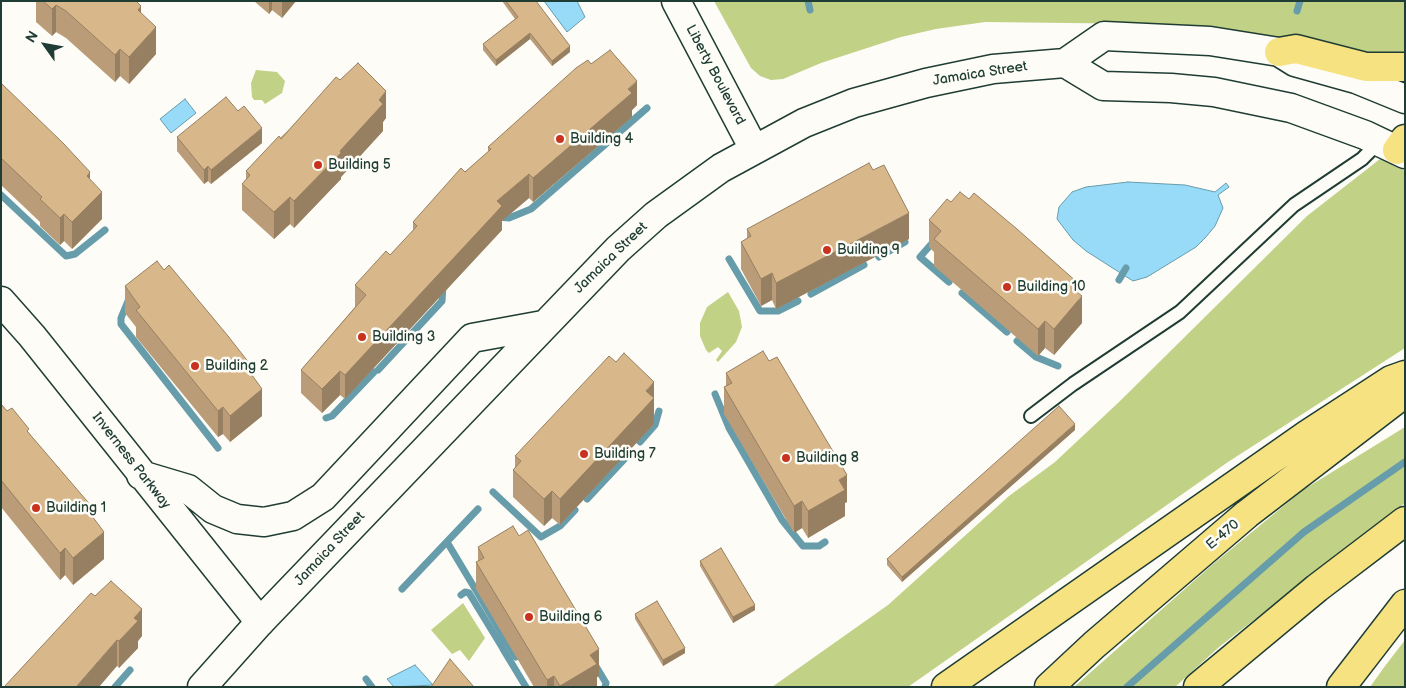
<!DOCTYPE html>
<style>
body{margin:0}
#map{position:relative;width:1406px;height:688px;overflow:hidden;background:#fdfcf7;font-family:"Balsamiq Sans",sans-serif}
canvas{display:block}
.frame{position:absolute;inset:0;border:2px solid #1f3d34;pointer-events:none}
.north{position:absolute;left:20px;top:20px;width:50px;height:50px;-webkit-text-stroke:4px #fdfcf7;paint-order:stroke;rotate:302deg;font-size:14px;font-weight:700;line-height:20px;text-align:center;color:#1f3d34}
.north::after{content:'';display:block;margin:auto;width:18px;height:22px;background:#1f3d34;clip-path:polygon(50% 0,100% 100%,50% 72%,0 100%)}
</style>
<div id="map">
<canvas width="1406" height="688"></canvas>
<div class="frame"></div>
<div class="north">N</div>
</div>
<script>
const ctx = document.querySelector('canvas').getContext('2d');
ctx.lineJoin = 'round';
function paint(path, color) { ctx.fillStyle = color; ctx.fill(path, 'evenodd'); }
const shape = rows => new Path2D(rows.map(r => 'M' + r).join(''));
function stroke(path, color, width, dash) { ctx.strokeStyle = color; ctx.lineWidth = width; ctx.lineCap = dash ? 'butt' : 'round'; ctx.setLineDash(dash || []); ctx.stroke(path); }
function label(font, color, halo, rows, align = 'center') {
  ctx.font = font + ' "Balsamiq Sans",sans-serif'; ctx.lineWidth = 5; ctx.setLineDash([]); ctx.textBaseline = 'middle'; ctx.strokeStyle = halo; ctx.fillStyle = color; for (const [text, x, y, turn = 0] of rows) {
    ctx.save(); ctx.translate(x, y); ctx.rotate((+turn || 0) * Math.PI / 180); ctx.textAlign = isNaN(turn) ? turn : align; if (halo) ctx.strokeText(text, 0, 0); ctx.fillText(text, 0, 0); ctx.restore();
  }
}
const green = shape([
 [714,1,1405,1,1405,58,1392,59,1213,27,1150,24,985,22,936,29,901,37,821,63,783,79,771,80,760,76,751,68],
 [256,70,277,72,285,81,282,93,265,104,262,100,254,100,252,97,251,83],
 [1380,159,1405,171,1405,348,1228,462,908,687,772,687,888,605,1009,496,1055,462,1119,402,1307,216],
 [728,292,739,311,742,327,736,342,718,362,716,360,722,351,718,347,709,353,706,350,700,336,700,323,707,307],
 [1405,427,1405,503,1219,647,1175,687,1074,687,1212,565,1303,490],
 [463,603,485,638,469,661,460,650,452,654,431,630],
 [1405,640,1405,687,1370,687,1385,666]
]);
const water = shape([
 [544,1,577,1,585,17,567,32,544,1],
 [185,99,196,113,171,133,160,119,185,99],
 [1128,182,1185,185,1215,192,1226,183,1229,187,1218,195,1223,208,1215,226,1205,238,1196,247,1147,277,1133,281,1086,251,1073,240,1057,219,1059,207,1072,192,1086,187,1128,182],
 [415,665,433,685,394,687,387,679,415,665]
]);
const stream = shape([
 [808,1,810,10],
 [1297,11,1300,1],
 [1,195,66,256,75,254,105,230],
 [497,217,509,218,531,209,647,108],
 [934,241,920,257,949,282],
 [879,257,905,242],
 [729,259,760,311,778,311,798,301],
 [1119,280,1126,268],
 [962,293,1007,332],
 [811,294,864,265],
 [128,301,121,318,121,324,218,448],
 [1017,341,1036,357,1058,366],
 [378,370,442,301,443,286],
 [715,394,729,428,782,520,803,546,819,546,825,542],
 [326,418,332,416,374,372],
 [640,442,655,425,659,411],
 [493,492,541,537,560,526,575,510],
 [587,499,630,453],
 [447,542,516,657],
 [402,589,478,509],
 [461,595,465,592,469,593,502,647],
 [503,649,526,687],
 [594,663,606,683,605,687],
 [366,679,372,687],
 [115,687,130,670],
 [1127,687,1304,532,1405,462]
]);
const service = shape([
 [1031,416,1073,384,1180,312,1294,205,1362,159,1379,142]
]);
const tertiary = shape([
 [676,1,754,149],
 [202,687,260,622]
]);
const secondary = shape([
 [1065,63,1103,86,1171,88,1214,92,1291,108,1365,135,1405,154],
 [1,301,32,336,260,622,618,249,656,215,721,168,804,123,854,103,926,83,993,69,1065,63,1104,36,1210,41,1279,52,1295,62,1356,79,1405,99],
 [141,475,188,489,213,509,237,519,264,522,293,516,323,497,472,338,543,325]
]);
const motorway = shape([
 [1279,52,1296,49,1366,67,1405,67],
 [1397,150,1405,139],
 [946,687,1308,434,1391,380,1405,375],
 [1049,687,1094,645,1247,514,1405,393],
 [1198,687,1317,588,1405,521],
 [1341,687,1405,604]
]);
const wall = shape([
 [36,1,136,1,141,13,156,54,129,84,120,76,115,82,66,38,56,32,52,36,36,22],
 [254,1,296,1,282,18,272,10,269,14],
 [502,1,536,1,570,52,552,66,530,39,496,66,483,50,483,44,515,19],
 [591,64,637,105,632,110,632,117,533,202,529,198,502,221,502,230,345,399,340,395,322,413,301,393,301,370,355,307,355,285,390,255,413,231,413,222,465,172,488,152,488,147],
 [340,80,386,118,383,122,383,131,341,177,341,179,294,228,290,224,274,239,242,210,242,184,246,180,246,171],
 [1,83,90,180,102,219,72,249,64,241,60,245,40,226,40,222,1,185],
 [177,137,262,143,211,184,208,181,204,184,177,151],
 [951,202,1078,293,1082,323,1054,355,1045,348,1038,356,934,266,934,252,929,247,929,220],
 [747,229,909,239,776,309,772,300,761,306,741,269,741,242,747,239],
 [125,286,253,377,262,416,230,442,223,434,218,437,136,337,136,327,125,313],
 [726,373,847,502,845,503,845,516,808,538,802,528,794,533,724,414,724,387,726,386],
 [1,404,7,411,29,433,93,518,104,559,73,585,65,575,60,580,1,507],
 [654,409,654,424,560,525,552,518,544,526,513,497,513,470,515,468,515,456],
 [1075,430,902,582,887,565,887,559],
 [478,547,599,676,597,677,597,687,534,687,476,589,476,562,478,561],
 [700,561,755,610,733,623,700,566],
 [95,596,142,636,138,641,138,648,119,668,117,666],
 [635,614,685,653,663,666,635,619]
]);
const shadedWall = shape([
 [269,1,272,1,272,10,269,14],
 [282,1,296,1,282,18],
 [56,5,56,32,52,36,52,9],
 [141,6,141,32,138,10],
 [156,27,156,54,129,84,129,57],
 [530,33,530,39,496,66,496,60],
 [570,46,570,52,552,66,552,61],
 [120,49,120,76,115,82,115,55],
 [637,81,637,105,632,110,632,117,533,202,533,178],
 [386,91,386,118,383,122,383,131,341,177,341,179,294,228,294,201,340,151,379,100],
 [262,128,262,143,211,184,211,170],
 [208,166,208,181,204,184,204,170],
 [90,172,90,199,87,176],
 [529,174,529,198,502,221,502,230,345,399,345,375,497,201],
 [102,192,102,219,72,249,72,222],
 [290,197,290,224,274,239,274,212],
 [909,213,909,239,776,309,776,283],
 [64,214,64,241,60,245,60,218],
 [772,273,772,300,761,306,761,279],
 [1078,283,1078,301,1082,296,1082,323,1054,355,1054,329,1073,289],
 [1045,321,1045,348,1038,356,1038,329],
 [253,368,253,394,249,371],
 [340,371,340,395,322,413,322,389],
 [654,382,654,424,560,525,560,499,646,391],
 [262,389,262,416,230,442,230,416],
 [223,407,223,434,218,437,218,411],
 [1075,424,1075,430,902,582,902,577],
 [847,475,847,502,845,503,845,516,808,538,808,511,839,480],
 [552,491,552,518,544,526,544,499],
 [802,501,802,528,794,533,794,506],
 [93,508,93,535,89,512],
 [104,532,104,559,73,585,73,558],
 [65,548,65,575,60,580,60,553],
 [755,605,755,610,733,623,733,617],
 [142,609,142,636,138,641,138,648,119,668,119,641,134,618],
 [117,640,117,666,99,687,76,687],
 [685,648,685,653,663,666,663,660],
 [599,649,599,676,597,677,597,687,560,687,560,686,590,655],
 [554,676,554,687,547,687,547,680]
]);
const building = shape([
 [43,1,136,1,141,6,138,10,156,27,129,57,120,49,115,55,66,11,56,5,52,9,43,1],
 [506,1,536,1,570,46,552,61,530,33,496,60,483,44,518,17,506,1],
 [610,50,637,81,628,89,632,93,533,178,529,174,497,201,502,206,345,375,340,371,322,389,301,370,366,295,355,285,386,251,390,255,417,226,413,222,461,168,465,172,491,149,488,147,576,68,588,60,591,64,610,50],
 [358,63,386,91,379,100,383,104,340,151,341,153,294,201,290,197,274,212,242,184,250,175,246,171,279,136,281,139,336,77,340,80,358,63],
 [1,83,63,143,90,172,87,176,102,192,72,222,64,214,60,218,40,199,42,197,1,158,1,83],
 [226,97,238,111,244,106,262,128,211,170,208,166,204,170,177,137,226,97],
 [869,163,873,170,884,165,909,213,776,283,772,273,761,279,741,242,751,236,747,229,869,163],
 [960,192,969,199,974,193,1017,229,1078,283,1073,289,1082,296,1054,329,1045,321,1038,329,934,239,941,231,929,220,947,199,951,202,960,192],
 [157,261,164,270,169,265,228,336,253,368,249,371,262,389,230,416,223,407,218,411,136,310,140,307,125,286,157,261],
 [763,351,769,361,777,357,847,475,839,480,845,490,808,511,802,501,794,506,724,387,732,383,726,373,763,351],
 [624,353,654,382,646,391,654,398,560,499,552,491,544,499,513,470,521,461,515,456,609,356,616,362,624,353],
 [1,404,7,411,12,408,29,429,27,431,93,508,89,512,104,532,73,558,65,548,60,553,1,480,1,404],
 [1059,406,1075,424,902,577,887,559,1059,406],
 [513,526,519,536,528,530,599,649,590,655,597,664,560,686,554,676,547,680,476,562,484,558,478,547,513,526],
 [721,548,755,605,733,617,700,561,721,548],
 [111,581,142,609,134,618,138,621,119,641,117,640,76,687,4,687,91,593,95,596,111,581],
 [657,601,685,648,663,660,635,614,657,601],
 [450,659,474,687,431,687,450,659]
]);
const markers = [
 [560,139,5,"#c8321e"],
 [318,165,5,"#c8321e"],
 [827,250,5,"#c8321e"],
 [1007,287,5,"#c8321e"],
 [362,337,5,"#c8321e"],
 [195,366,5,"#c8321e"],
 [584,454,5,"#c8321e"],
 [786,458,5,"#c8321e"],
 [36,508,5,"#c8321e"],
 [529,617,5,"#c8321e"]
];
const streetNames = [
 ["Jamaica Street",980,74,-9],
 ["Liberty Boulevard",715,75,62],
 ["Jamaica Street",611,258,-44],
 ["Inverness Parkway",131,461,52],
 ["E-470",1223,535,-40],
 ["Jamaica Street",330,549,-47]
];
const poiNames = [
 ["Building 4",570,139],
 ["Building 5",328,165],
 ["Building 9",837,250],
 ["Building 10",1017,287],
 ["Building 3",372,337],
 ["Building 2",205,366],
 ["Building 7",594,454],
 ["Building 8",796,458],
 ["Building 1",46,508],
 ["Building 6",539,617]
];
paint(green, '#c1d186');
paint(water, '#97dbf9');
stroke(water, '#679caa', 1);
stroke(stream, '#679caa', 7);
stroke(service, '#1f3d34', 16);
stroke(tertiary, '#1f3d34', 31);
stroke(secondary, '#1f3d34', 31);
stroke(motorway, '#1f3d34', 31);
stroke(service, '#fdfcf7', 12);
stroke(tertiary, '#fdfcf7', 28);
stroke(secondary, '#fdfcf7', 28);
stroke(motorway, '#f7e281', 28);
paint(wall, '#ba9d78');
paint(shadedWall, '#978061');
paint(building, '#d8b78b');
stroke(building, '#978061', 1);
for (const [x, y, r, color] of markers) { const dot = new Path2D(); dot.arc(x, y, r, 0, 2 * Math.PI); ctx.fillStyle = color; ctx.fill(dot); stroke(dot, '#fdfcf7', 2); }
label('14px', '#1f3d34', '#fdfcf7', streetNames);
label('14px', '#1f3d34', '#fdfcf7', poiNames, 'left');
</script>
